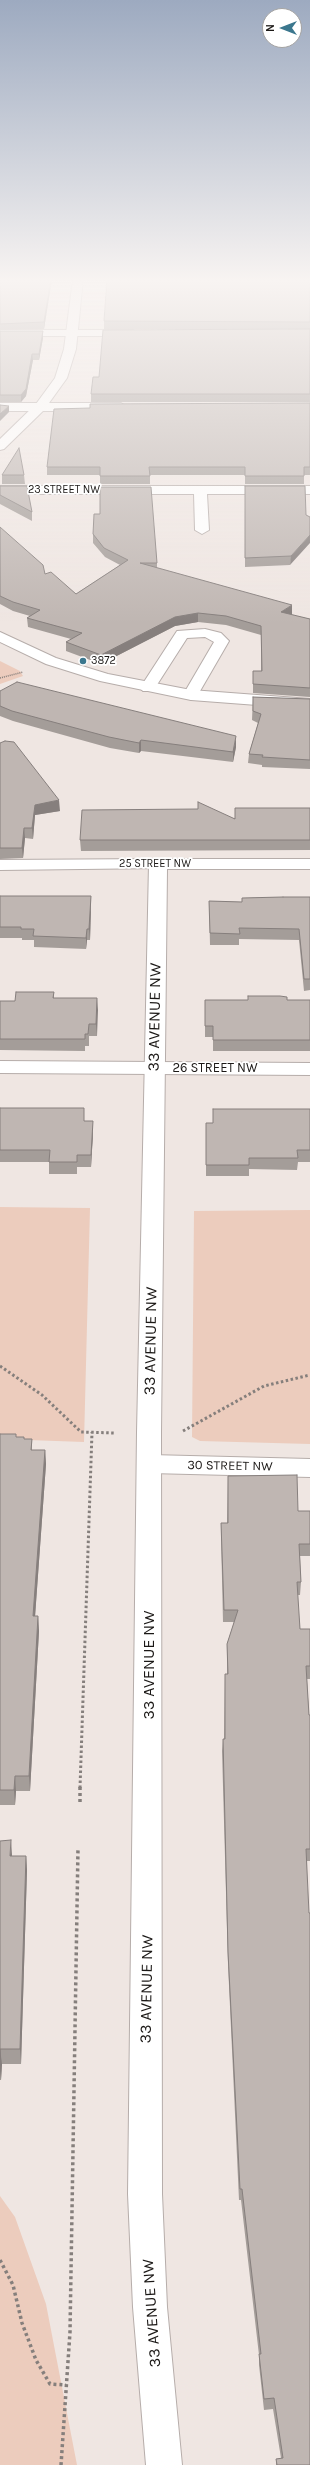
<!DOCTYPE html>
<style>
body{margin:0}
#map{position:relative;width:310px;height:2465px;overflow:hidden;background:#efe6e2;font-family:Karla,sans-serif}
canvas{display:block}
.north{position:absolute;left:262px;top:8px;width:40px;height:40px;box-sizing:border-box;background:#fff;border:1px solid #a4a3a2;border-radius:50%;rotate:270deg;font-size:11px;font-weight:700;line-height:16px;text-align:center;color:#1b1816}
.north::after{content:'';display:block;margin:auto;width:14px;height:18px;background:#3b778e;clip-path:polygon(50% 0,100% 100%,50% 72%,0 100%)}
</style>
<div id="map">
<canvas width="310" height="2465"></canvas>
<div class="north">N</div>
</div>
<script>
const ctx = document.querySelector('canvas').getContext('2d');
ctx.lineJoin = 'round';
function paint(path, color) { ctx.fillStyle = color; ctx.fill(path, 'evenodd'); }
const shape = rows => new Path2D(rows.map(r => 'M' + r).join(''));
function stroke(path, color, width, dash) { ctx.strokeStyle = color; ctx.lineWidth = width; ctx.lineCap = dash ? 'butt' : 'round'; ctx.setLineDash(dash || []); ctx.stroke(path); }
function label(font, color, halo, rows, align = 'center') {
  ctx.font = font + ' Karla,sans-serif'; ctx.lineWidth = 3.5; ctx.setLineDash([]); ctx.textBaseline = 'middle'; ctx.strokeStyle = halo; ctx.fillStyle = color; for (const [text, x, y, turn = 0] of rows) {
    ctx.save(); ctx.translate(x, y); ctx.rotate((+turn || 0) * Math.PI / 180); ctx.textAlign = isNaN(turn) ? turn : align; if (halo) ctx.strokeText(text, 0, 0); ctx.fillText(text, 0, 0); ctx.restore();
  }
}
const green = shape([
 [0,661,20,671,23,676,0,684],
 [0,1207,90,1208,84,1442,0,1439],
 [310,1210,310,1444,200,1441,192,1437,194,1211],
 [0,2196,15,2217,46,2304,77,2465,0,2465]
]);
const pathFar2 = shape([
 [0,678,23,672]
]);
const pathFar1 = shape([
 [0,1366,42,1395,81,1432,115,1433],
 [183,1431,264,1386,310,1375],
 [80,1788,92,1432]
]);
const path = shape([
 [80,1802,80,1787],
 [0,2260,13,2285,22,2323,36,2360,50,2384,66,2385],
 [61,2465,70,2332,78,1848]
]);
const minor = shape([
 [0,330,133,330,139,333,133,336,0,336,0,330],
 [0,403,121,403,127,407,121,411,0,411,0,403],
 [0,486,310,486,310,494,207,494,209,530,202,534,195,530,194,494,0,494,0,486],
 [205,629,221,633,229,641,196,698,191,700,183,695,214,642,205,637,187,638,153,691,143,691,140,688,177,631,205,629],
 [158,859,164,860,167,864,164,868,0,870,0,860,158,859],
 [0,1061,310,1063,310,1075,0,1073,0,1061],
 [150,1455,310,1459,310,1477,150,1473,141,1470,138,1464,141,1458,150,1455]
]);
const tertiary = shape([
 [73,279,83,279,76,349,67,378,44,410,4,449,0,450,0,439,36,404,55,378,64,349,73,279],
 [0,632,56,658,108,674,191,690,310,699,310,709,191,700,100,681,46,664,0,642,0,632],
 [158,859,310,859,310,869,167,869,161,1432,162,2194,167,2307,182,2465,146,2465,133,2307,128,2194,137,1432,149,864,152,860,158,859]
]);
const wall = shape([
 [0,279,52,279,44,329,0,330],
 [310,279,310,402,91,402,91,394,99,377,297,329,104,329,104,321],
 [0,331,43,338,39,360,33,360,26,396,21,402,0,402],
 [310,403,310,475,304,475,304,484,245,484,245,475,150,475,150,484,100,484,100,475,47,475,47,467],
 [2,475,24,475,25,484,2,484],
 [0,486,32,512,32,521,0,504],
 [305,486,290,565,245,567,245,496],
 [0,527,45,574,76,594,120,565,105,557,93,543,93,534,157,563,157,568,292,614,291,615,310,619,310,697,253,693,253,671,261,671,261,635,226,625,198,622,175,626,101,664,66,651,66,642,71,639,28,627,27,618,30,616,13,611,0,604],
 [0,691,236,747,233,762,141,751,139,753,110,748,13,721,0,716],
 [253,697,310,699,310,769,262,767,262,765,248,763,249,754,258,723,252,720],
 [0,743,60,811,35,815,33,839,25,838,23,858,0,859],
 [235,808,310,808,310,850,81,851,80,840,235,818],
 [0,896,91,896,91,907,90,940,87,940,86,949,34,947,34,940,22,940,22,938,0,938],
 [310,897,310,990,304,991,299,940,239,939,239,945,210,945,209,901,242,902,242,898],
 [54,992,54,998,97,998,97,1036,89,1036,89,1046,85,1046,85,1051,0,1050,0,1001,15,1001],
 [205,1000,310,1000,310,1051,213,1051,213,1037,205,1037],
 [0,1108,85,1121,93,1133,91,1167,77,1167,77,1174,49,1174,49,1162,0,1162],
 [213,1109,310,1109,310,1162,298,1162,297,1170,249,1169,249,1176,206,1176,206,1135,213,1123],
 [0,1434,16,1437,24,1439,32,1439,32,1450,45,1450,46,1464,35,1616,38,1616,39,1631,30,1791,16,1791,15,1805,0,1805],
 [228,1476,298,1511,310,1511,310,1556,300,1556,301,1582,300,1595,297,1595,300,1629,310,1629,310,1679,307,1679,309,1715,310,1715,310,1861,307,1861,310,2465,276,2465,276,2459,281,2458,273,2409,264,2410,259,2365,259,2355,241,2200,239,2200,228,1964,222,1751,223,1739,224,1739,225,1674,227,1674,227,1644,234,1622,223,1622,221,1535,221,1523,227,1523],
 [0,1841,12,1856,26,1856,27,1870,21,2064,2,2064,1,2080,0,2080]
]);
const shadedWall = shape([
 [51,279,52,279,44,329,44,322],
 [43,331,43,338,39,360,39,354],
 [32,354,33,360,26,396,21,402,21,395],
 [9,406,9,412,0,421,0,414],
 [310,535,310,543,290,565,291,556],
 [292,605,292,614,280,621,281,612],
 [198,613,198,622,175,626,101,664,101,655,175,617],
 [236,736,236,747,233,762,233,752],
 [141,740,141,751,139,753,139,743],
 [59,800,60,811,35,815,33,839,32,828,35,805],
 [24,828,25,838,23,858,22,848],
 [91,896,91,907,90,940,89,929],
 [87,929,87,940,86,949,86,938],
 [97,998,98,1010,97,1036,96,1024],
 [93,1121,93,1133,91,1167,91,1155],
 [45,1450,46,1464,34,1631,33,1616],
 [38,1616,39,1631,30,1791,29,1776],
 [15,1776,16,1791,15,1805,14,1790],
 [11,1840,12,1855,11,1870,10,1856],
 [26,1856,27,1870,21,2064,20,2049],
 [0,2049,2,2064,1,2080,0,2071]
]);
const building = shape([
 [0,279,51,279,44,322,0,324,0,279],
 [107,279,310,279,310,322,104,321,107,279],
 [310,329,310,394,91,394,93,377,99,377,103,330,310,329],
 [0,331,43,331,39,354,32,354,26,389,21,395,0,395,0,331],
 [310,403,310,467,304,467,304,476,245,476,245,467,149,467,150,476,100,476,100,467,47,467,54,409,90,408,90,404,310,403],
 [0,405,9,406,0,414,0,405],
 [19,448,24,475,2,475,19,448],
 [0,486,27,486,32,512,0,495,0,486],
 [245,486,305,486,306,515,310,517,310,535,291,556,245,558,245,486],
 [100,487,151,487,157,563,140,563,292,605,281,612,310,619,310,688,253,684,253,671,262,671,261,626,226,616,198,613,175,617,101,655,66,642,82,633,27,618,40,610,13,602,0,596,0,527,43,565,45,574,51,572,76,594,128,560,104,548,93,534,94,514,100,514,100,487],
 [17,682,236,736,233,752,141,740,139,743,109,737,12,711,0,706,0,691,17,682],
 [253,697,310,699,310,760,262,757,263,755,249,754,261,714,253,711,253,697],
 [5,741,14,742,59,800,35,805,32,828,24,828,22,848,0,848,0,743,5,741],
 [198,802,235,819,235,808,310,808,310,840,80,840,82,810,198,809,198,802],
 [0,896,91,896,89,929,87,929,86,938,33,936,34,929,21,929,21,927,0,927,0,896],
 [283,897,310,897,310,979,304,979,299,929,239,928,240,934,210,933,209,901,242,902,242,898,283,897],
 [16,992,54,992,53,998,97,998,96,1024,89,1024,88,1034,85,1034,85,1039,0,1039,0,1001,15,1001,16,992],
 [248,996,280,996,287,997,287,1000,310,1000,310,1040,213,1040,213,1026,205,1026,205,1000,248,1000,248,996],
 [0,1108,84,1108,84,1121,93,1121,91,1155,77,1155,77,1162,49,1162,50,1150,0,1150,0,1108],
 [213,1109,310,1109,310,1150,297,1150,298,1158,249,1158,249,1165,206,1165,206,1123,213,1123,213,1109],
 [0,1434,16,1434,16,1437,24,1437,24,1439,32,1439,31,1450,45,1450,33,1616,38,1616,29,1776,15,1776,14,1790,0,1790,0,1434],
 [297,1475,298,1511,310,1511,310,1544,299,1544,301,1582,297,1582,300,1629,310,1629,310,1666,306,1666,309,1715,310,1715,310,1849,306,1849,309,1913,310,1913,310,2465,277,2465,276,2459,283,2458,274,2398,264,2399,259,2354,261,2354,242,2189,240,2189,228,1952,223,1739,225,1739,225,1674,228,1674,227,1644,238,1610,224,1610,221,1523,228,1523,228,1476,297,1475],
 [11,1840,10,1856,26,1856,20,2049,0,2049,0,2057,0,1841,11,1840]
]);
const markers = [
 [83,661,4,"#3b778e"]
];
const farStreetnames = [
 ["23 STREET NW",64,490],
 ["25 STREET NW",155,864]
];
const farPoinames = [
 ["3872",91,661]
];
const streetNames = [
 ["26 STREET NW",215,1068],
 ["30 STREET NW",230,1466,1]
];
const nearStreetnames = [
 ["33 AVENUE NW",155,1017,-89],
 ["33 AVENUE NW",151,1341,-89],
 ["33 AVENUE NW",149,1665,-90],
 ["33 AVENUE NW",147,1989,-89],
 ["33 AVENUE NW",152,2313,-94]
];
paint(green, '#ecccbd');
stroke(minor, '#b6adaa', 2);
stroke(tertiary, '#b6adaa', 2);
stroke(pathFar2, '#857f7c', 1.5, [1, 1]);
stroke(pathFar1, '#857f7c', 3, [2.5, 2.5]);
stroke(path, '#857f7c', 3.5, [3, 3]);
paint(minor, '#fff');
paint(tertiary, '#fff');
paint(wall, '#a49d99');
paint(shadedWall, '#867f7d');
paint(building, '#bfb6b2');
stroke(building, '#867f7d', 1);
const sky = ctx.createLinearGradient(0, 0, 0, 624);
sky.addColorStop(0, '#9daac0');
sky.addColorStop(0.45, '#f8f4f2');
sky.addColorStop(1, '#f8f4f200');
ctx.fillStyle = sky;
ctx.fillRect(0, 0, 310, 624);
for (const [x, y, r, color] of markers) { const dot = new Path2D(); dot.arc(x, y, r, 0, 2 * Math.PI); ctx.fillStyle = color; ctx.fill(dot); stroke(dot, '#fff', 1.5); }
label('11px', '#1b1816', '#fff', farStreetnames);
label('11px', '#1b1816', '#fff', farPoinames, 'left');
label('13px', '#1b1816', '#fff', streetNames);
label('16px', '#1b1816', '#fff', nearStreetnames);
</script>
